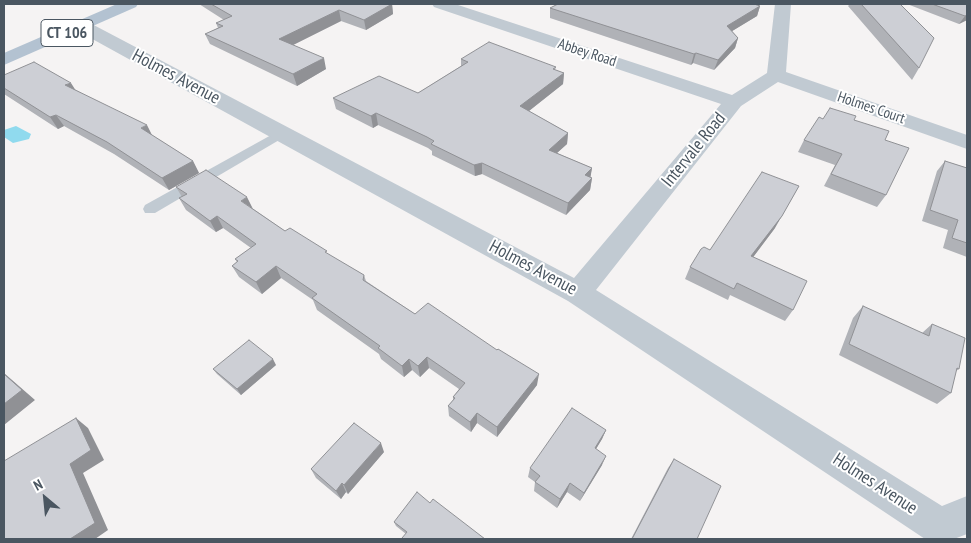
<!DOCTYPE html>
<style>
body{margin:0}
#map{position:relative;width:971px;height:543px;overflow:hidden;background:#f5f3f3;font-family:"PT Sans Narrow",sans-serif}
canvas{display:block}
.frame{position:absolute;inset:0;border:5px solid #4a5661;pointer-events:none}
.north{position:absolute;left:20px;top:473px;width:50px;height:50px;-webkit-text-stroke:4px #fff;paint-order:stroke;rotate:332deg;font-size:14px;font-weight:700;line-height:20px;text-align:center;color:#4a5661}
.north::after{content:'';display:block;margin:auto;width:18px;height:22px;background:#4a5661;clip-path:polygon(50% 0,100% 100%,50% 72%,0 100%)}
</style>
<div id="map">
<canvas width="971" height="543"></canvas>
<div class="frame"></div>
<div class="north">N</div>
</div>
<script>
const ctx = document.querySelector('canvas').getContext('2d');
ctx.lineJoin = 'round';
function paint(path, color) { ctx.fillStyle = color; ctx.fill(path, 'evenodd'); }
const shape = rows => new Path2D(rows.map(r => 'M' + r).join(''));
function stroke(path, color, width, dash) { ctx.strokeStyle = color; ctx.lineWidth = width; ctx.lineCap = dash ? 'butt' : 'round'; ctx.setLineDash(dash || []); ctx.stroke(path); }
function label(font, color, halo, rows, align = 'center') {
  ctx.font = font + ' "PT Sans Narrow",sans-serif'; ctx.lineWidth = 4; ctx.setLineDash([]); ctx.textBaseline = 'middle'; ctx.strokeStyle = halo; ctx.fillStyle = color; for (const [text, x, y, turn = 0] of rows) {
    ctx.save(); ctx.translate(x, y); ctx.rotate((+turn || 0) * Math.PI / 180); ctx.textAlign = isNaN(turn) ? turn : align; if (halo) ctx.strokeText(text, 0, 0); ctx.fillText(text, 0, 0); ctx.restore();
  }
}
const water = shape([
 [16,126,31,134,29,139,13,143,4,137,4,130]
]);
const lane = shape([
 [282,129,286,130,288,133,286,136,155,213,145,213,143,209,145,205,282,129]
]);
const street = shape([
 [432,4,455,4,732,95,767,73,775,4,791,4,786,72,967,135,967,149,778,82,741,106,596,290,942,506,967,496,967,534,954,539,925,539,568,301,76,30,74,26,76,22,88,22,574,278,721,104,434,7,432,4]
]);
const primary = shape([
 [117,4,138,4,136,7,4,65,4,53,117,4]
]);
const wall = shape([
 [199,4,392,4,393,14,366,30,341,21,293,45,326,69,297,86,210,44,205,34,218,28,216,23,224,20],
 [850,4,900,4,919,68,912,80,848,6],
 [907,4,967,4,967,20,959,24],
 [760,6,757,16,732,31,738,38,735,48,714,70,693,63,691,65,550,18,550,8],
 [461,59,556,67,555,70,564,73,563,84,529,111,568,133,567,144,557,153,592,168,590,177,592,178,590,190,566,215,482,174,475,176,432,155,432,151,428,148,378,125,373,128,336,109,333,98,418,93,461,66],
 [4,75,76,90,153,136,193,161,199,173,169,190,114,154,64,126,58,129,4,94],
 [823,119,854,120,885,140,886,195,877,207,824,186,835,165,798,152,804,140],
 [945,161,967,168,967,257,943,248,948,230,922,221,937,171],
 [176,187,252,208,285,231,364,275,366,281,415,314,537,385,497,437,477,423,471,432,449,416,448,406,453,400,453,397,459,389,429,368,420,377,412,370,404,377,381,359,379,354,317,310,313,300,281,278,262,294,239,277,232,266,237,262,235,259,251,248,223,228,216,232,186,210,179,198,182,197],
 [775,228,753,257,793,310,785,321,730,295,728,300,685,279,690,267,710,250],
 [863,306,922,333,932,324,959,369,956,371,951,393,937,404,839,355,853,318],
 [276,365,241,395,217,374,213,369],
 [606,430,602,439,596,449,602,465,580,501,567,492,557,508,534,491,535,482,528,477,530,468],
 [384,452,348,494,346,492,341,499,316,478,311,469],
 [674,459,697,539,631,539,668,468],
 [430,503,485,539,403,539,402,538,406,534,396,526,394,522]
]);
const shadedWall = shape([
 [392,4,393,14,366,30,364,20],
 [760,6,757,16,724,36,727,26],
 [339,10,341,21,283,50,279,39],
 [967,15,967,20,959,24,965,16],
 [738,38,735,48,714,70,718,60],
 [696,53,693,63,691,65,694,54],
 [324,58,326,69,297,86,293,74],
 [564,73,563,84,520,118,520,106],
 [71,83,78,94,65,85],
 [376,113,378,125,373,128,371,116],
 [56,115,64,126,58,129,50,117],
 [147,125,153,137,141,128],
 [568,133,567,144,548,161,549,150],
 [193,161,199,173,169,190,162,178],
 [482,163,482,174,475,176,474,165],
 [592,168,590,180,585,175],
 [592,178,590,190,566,215,568,203],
 [799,186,775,228,745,268,751,256],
 [247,197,253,209,241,201],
 [217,216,223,228,216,232,210,221],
 [276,266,281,278,262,294,256,282],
 [427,357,429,368,420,377,418,366],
 [273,359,276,365,241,395,237,389],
 [409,359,412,370,404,377,402,366],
 [4,373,35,400,4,425],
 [539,374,537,385,497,437,497,427],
 [477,413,477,423,471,432,470,422],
 [76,418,88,428,104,460,83,473,108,530,95,539,70,539,70,464],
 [606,430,602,439,591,457,595,448],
 [381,443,384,452,348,494,344,485],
 [606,456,602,465,580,501,584,493],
 [342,483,346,492,341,499,336,491],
 [570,483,567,492,557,508,560,499]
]);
const building = shape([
 [211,4,392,4,364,20,339,10,279,39,324,58,293,74,205,34,223,26,216,23,232,16,211,4],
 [558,4,754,4,760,6,727,26,738,38,718,60,696,53,694,54,550,8,558,4],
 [861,4,900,4,934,38,919,68,861,4],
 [932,4,967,4,967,15,965,16,932,4],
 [489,42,556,67,553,69,564,73,520,106,568,133,549,150,592,168,585,175,592,178,568,203,482,163,474,165,431,144,434,141,427,137,376,113,371,116,333,98,379,76,418,93,468,62,461,59,489,42],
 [34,62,71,83,65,85,147,125,141,128,193,161,162,178,107,142,56,115,50,117,4,88,4,75,34,62],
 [830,108,856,116,854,120,889,131,885,140,909,148,886,195,831,174,842,154,804,140,819,117,823,119,830,108],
 [945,161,967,168,967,243,952,238,958,220,930,210,945,161],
 [206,170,247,197,241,201,285,231,290,228,327,251,325,252,364,275,363,280,415,314,428,303,497,350,498,349,539,374,497,427,477,413,470,422,448,406,455,398,453,397,465,383,427,357,418,366,409,359,402,366,378,348,380,346,312,298,317,294,276,266,256,282,232,266,238,261,235,259,256,244,217,216,210,221,179,198,187,194,176,187,206,170],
 [762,172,799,186,782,216,751,256,807,281,793,310,737,283,734,289,690,267,701,249,704,247,710,250,762,172],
 [863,306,929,336,932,324,965,338,959,369,957,368,951,393,849,344,863,306],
 [249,340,273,359,237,389,213,369,249,340],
 [4,374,22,390,4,404,4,374],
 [572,408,606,430,595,448,606,456,584,493,570,483,560,499,535,482,540,476,530,468,572,408],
 [76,418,91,450,70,464,95,523,70,539,4,539,4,461,76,418],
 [354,423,381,443,344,485,342,483,336,491,311,469,354,423],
 [674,459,721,486,697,539,632,539,674,459],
 [417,492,430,503,433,499,485,539,404,539,402,538,407,532,394,522,417,492]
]);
const farStreetnames = [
 ["Abbey Road",587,53,18],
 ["Holmes Court",871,108,19]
];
const shields = [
 [67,33,52]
];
const shieldNames = [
 ["CT 106",67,33]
];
const streetNames = [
 ["Holmes Avenue",176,77,28],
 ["Intervale Road",694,150,-51],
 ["Holmes Avenue",533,268,28],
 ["Holmes Avenue",875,484,33]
];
paint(water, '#90daee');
paint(lane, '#c1cad2');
paint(street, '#c1cad2');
paint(primary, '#b3c2d1');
paint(wall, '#b0b2b7');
paint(shadedWall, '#909195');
paint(building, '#cdcfd5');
stroke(building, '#909195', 1);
label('15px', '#4a5661', '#fff', farStreetnames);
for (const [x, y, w] of shields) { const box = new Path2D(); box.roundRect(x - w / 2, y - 13.5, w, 27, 4); ctx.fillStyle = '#fff'; ctx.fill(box); stroke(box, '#4a5661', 1); }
label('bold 16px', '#4a5661', null, shieldNames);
label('18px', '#4a5661', '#fff', streetNames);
</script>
